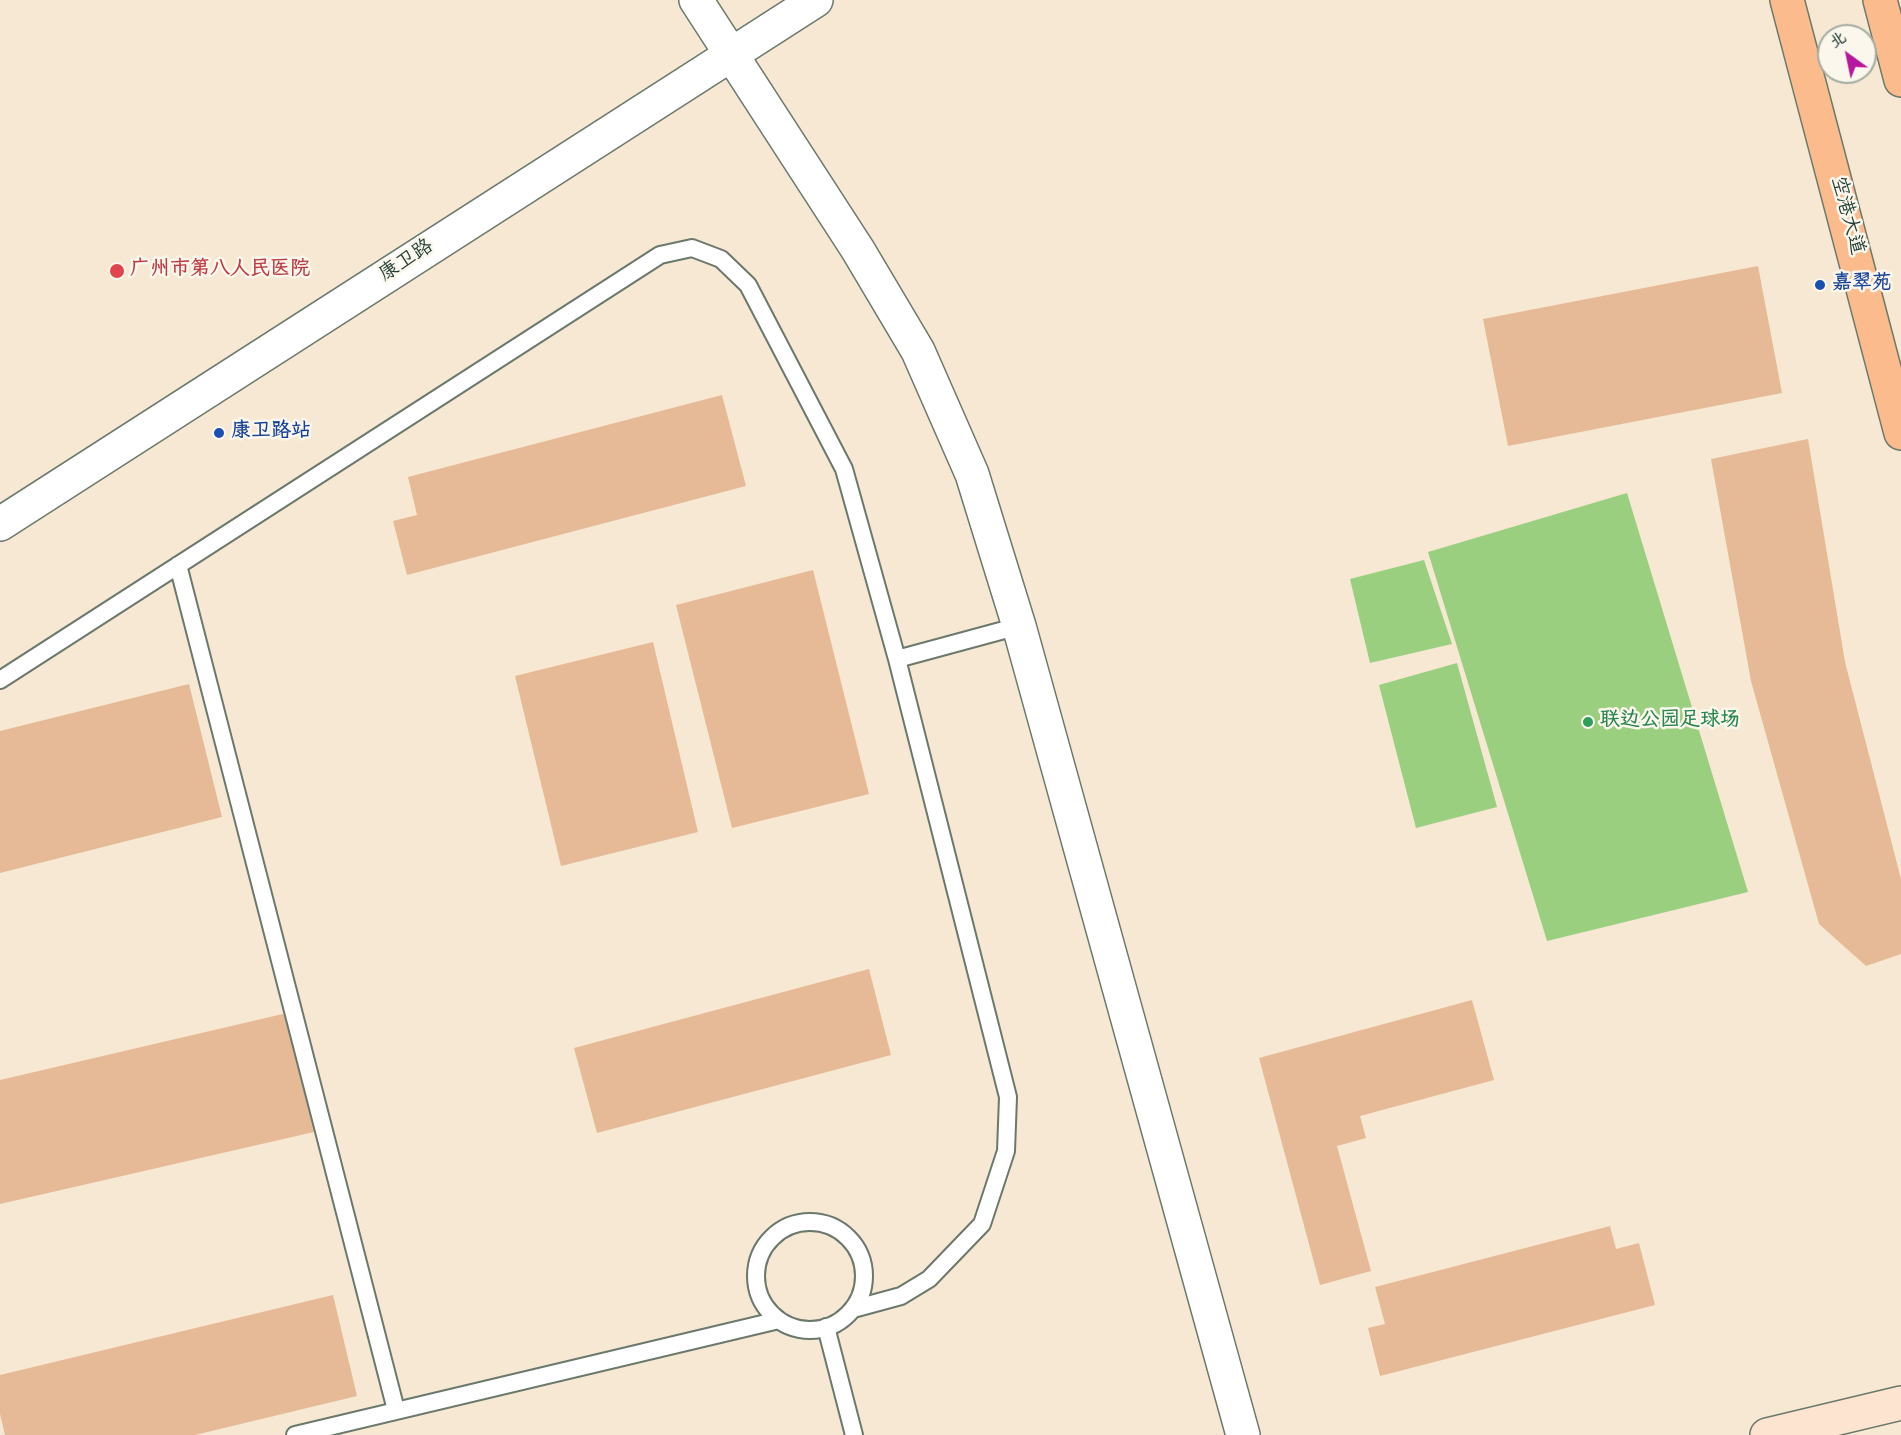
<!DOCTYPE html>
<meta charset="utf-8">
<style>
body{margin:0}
#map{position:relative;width:1901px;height:1435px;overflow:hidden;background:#f6e8d2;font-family:"Indie Flower","LXGW WenKai TC",sans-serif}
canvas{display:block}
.north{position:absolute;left:1817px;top:24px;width:60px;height:60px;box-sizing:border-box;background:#fbf7ec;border:2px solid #a3ada2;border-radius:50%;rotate:327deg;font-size:16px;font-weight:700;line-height:24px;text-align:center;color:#1f3d34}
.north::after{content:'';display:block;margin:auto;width:21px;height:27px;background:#b5179e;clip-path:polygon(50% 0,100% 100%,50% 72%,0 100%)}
</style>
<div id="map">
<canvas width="1901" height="1435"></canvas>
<div class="north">北</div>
</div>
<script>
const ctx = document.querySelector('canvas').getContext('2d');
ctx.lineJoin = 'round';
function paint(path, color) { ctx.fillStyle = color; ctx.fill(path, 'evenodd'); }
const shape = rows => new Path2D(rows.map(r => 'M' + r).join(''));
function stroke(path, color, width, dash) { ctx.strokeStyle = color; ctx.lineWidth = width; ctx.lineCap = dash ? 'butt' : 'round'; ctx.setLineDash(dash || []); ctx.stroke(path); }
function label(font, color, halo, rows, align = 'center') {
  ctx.font = font + ' "Indie Flower","LXGW WenKai TC",sans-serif'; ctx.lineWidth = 5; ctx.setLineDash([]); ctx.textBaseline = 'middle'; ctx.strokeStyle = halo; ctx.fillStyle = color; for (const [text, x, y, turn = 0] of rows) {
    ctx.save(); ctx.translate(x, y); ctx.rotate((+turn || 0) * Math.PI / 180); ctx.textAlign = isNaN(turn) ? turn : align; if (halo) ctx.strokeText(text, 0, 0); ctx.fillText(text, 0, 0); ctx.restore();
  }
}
const green = shape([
 [1627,493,1748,892,1547,941,1428,552],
 [1424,560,1452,644,1370,663,1350,579],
 [1457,663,1497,807,1416,828,1379,685]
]);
const building = shape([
 [1758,266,1782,393,1508,446,1483,319],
 [722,395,746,486,407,575,393,521,417,515,408,477],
 [1808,439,1845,662,1901,879,1901,954,1866,966,1819,924,1751,681,1711,459],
 [813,570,869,794,732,828,676,605],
 [653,642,698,832,561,866,515,676],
 [189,684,222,817,0,873,0,731],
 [869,969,891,1055,597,1133,574,1048],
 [1472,1000,1494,1080,1360,1116,1366,1138,1337,1146,1371,1271,1320,1285,1259,1058],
 [287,1013,314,1132,0,1204,0,1080],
 [1610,1226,1616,1249,1639,1243,1655,1305,1380,1376,1368,1328,1385,1324,1375,1287],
 [333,1295,357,1396,195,1435,5,1435,0,1414,0,1375]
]);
const lane = shape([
 [178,565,396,1410],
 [897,659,1019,626],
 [0,680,660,255,692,248,721,259,748,285,844,469,897,659,1008,1097,1006,1151,982,1224,929,1279,901,1296,853,1309],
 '756 1276a54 54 0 1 1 108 0a54 54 0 1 1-108 0Z',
 [826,1327,854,1435],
 [295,1435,779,1320]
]);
const street = shape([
 [696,0,858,250,918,351,972,474,1019,626,1243,1435],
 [0,524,816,0]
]);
const secondary = shape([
 [1767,1435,1901,1403]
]);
const primary = shape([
 [1787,0,1901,433],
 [1880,0,1901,80]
]);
const markers = [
 [117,271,8,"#e0444e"],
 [1820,285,6,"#1a4fb4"],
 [219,433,6,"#1a4fb4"],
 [1588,722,6,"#2e9e5b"]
];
const streetNames = [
 ["空港大道",1846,216,75],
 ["康卫路",407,262,-33]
];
const healthNames = [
 ["广州市第八人民医院",130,271]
];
const transitNames = [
 ["嘉翠苑",1832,285],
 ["康卫路站",231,433]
];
const leisureNames = [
 ["联边公园足球场",1600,722]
];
paint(green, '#9acf80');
paint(building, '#e6ba97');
stroke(lane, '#6a796b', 20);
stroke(street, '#6a796b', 36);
stroke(secondary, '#6a796b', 36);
stroke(primary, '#6a796b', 36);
stroke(lane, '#fff', 16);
stroke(street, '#fff', 33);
stroke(secondary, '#fde4d1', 33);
stroke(primary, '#fbbb8c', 33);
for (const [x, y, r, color] of markers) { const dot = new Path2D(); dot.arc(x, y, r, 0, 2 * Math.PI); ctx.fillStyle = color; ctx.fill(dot); stroke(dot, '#fbf7ec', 2); }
label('20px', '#1f3d34', '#fbf7ec', streetNames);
label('bold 20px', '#be3a42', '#fbf7ec', healthNames, 'left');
label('bold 20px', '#164399', '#fbf7ec', transitNames, 'left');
label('bold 20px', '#27864d', '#fbf7ec', leisureNames, 'left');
</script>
